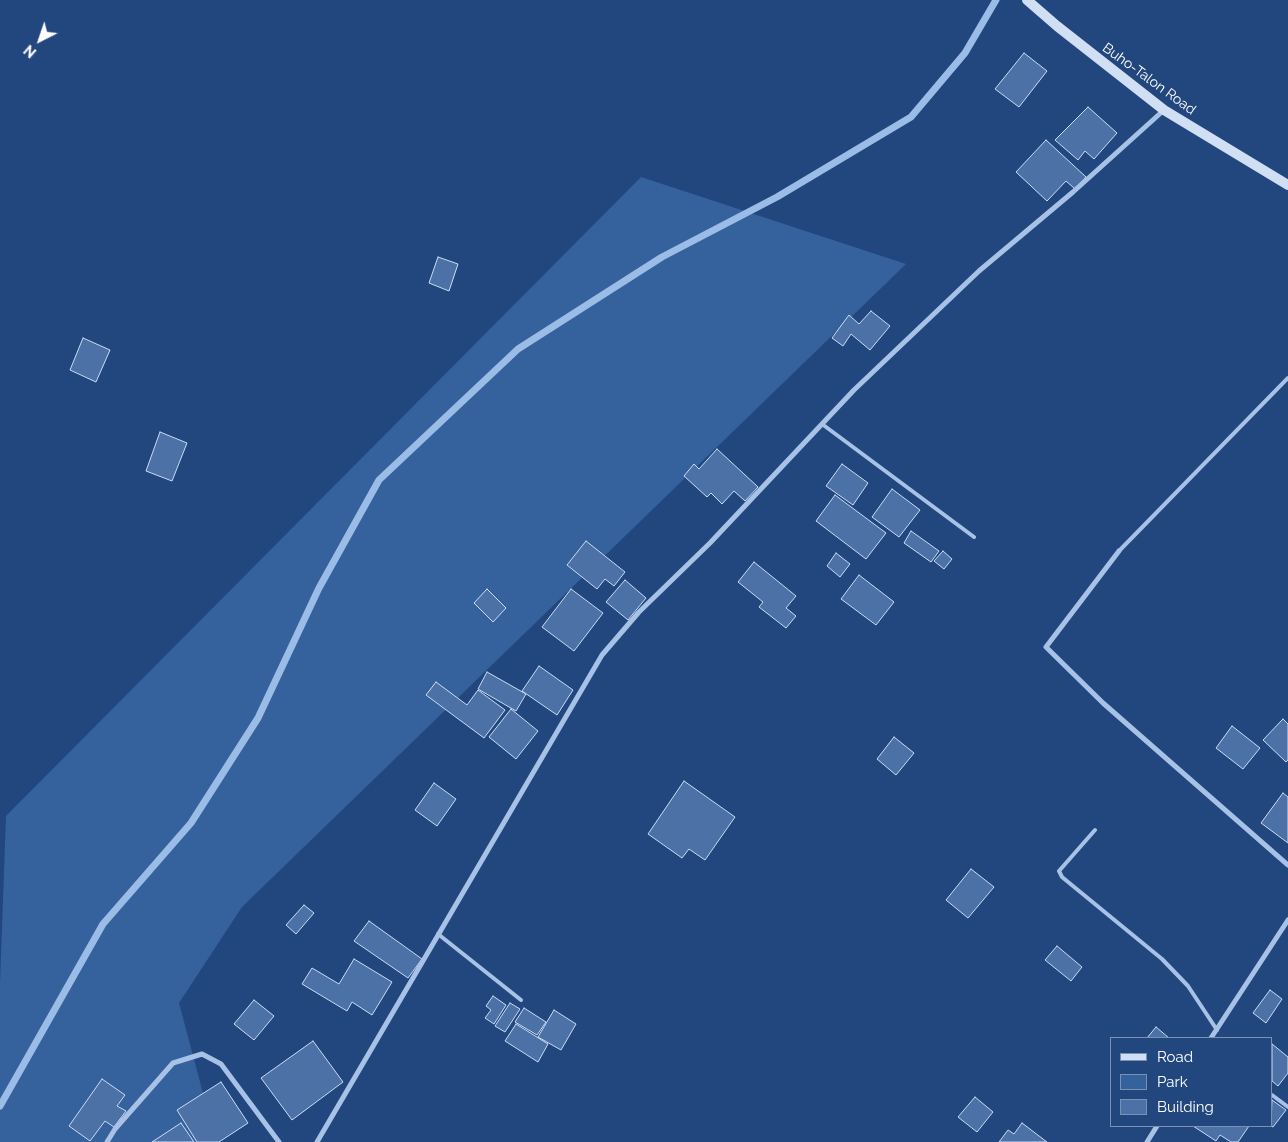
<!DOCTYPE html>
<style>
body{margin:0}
#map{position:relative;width:1288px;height:1142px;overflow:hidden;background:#22477e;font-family:Raleway,sans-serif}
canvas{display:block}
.legend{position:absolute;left:1110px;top:1037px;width:162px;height:90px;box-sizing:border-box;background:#22477e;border:1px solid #7a91b2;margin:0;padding:6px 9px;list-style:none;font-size:15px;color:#fff}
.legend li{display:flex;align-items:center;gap:10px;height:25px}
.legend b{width:25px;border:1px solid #7a91b2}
.north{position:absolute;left:15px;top:15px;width:50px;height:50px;-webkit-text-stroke:4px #22477e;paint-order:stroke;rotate:221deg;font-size:14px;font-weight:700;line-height:20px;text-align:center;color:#fff}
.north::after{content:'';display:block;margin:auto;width:18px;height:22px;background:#fff;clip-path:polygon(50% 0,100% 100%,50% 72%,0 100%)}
</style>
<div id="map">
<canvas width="1288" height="1142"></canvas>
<ul class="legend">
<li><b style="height:6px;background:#d1dff5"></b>Road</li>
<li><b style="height:14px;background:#35619c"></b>Park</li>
<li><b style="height:14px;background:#4b71a7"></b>Building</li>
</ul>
<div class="north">N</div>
</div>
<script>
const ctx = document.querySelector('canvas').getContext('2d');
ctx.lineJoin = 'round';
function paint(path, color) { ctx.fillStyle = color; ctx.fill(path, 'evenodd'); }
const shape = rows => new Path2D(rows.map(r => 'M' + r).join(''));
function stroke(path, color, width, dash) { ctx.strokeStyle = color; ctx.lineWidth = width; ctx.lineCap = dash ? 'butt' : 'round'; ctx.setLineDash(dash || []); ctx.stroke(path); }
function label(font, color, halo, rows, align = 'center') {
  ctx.font = font + ' Raleway,sans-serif'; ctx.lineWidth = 5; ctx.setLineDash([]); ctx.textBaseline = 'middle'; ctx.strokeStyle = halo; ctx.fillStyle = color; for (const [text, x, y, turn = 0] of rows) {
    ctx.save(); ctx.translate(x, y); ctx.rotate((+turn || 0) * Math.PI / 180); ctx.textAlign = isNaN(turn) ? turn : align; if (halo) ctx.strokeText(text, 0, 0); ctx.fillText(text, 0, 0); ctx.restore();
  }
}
const green = shape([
 [641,177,906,264,242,907,179,1003,216,1142,0,1142,0,983,6,816]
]);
const stream = shape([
 [0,1106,103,924,191,823,258,718,319,588,379,480,518,349,662,257,777,197,911,117,965,53,996,0]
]);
const building = shape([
 [1024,53,1047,71,1019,107,995,89,1024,53],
 [1088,107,1117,133,1094,159,1085,151,1078,160,1055,140,1088,107],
 [1046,140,1086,177,1075,189,1066,181,1047,201,1016,172,1046,140],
 [438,257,458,264,449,291,429,283,438,257],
 [871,311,890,326,870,350,851,334,843,346,832,338,849,315,859,324,871,311],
 [83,338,110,350,96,382,70,370,83,338],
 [160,432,187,443,172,481,146,471,160,432],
 [717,449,758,487,745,501,734,491,722,504,711,493,707,497,684,476,694,464,699,469,717,449],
 [842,464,868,483,853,505,826,486,842,464],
 [892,489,920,510,899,537,872,517,892,489],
 [835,495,886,533,866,559,816,521,835,495],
 [911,531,939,551,931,562,904,543,911,531],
 [586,541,625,572,614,586,605,579,597,589,567,565,586,541],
 [943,551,952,559,944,569,934,561,943,551],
 [836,553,850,564,840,577,827,566,836,553],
 [754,562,796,596,786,608,796,616,786,628,759,607,763,602,738,582,754,562],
 [859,575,894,602,876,625,841,599,859,575],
 [625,580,646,598,628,620,606,602,625,580],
 [487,589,506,608,493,622,474,603,487,589],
 [571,589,603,613,574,651,542,627,571,589],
 [539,666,573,690,557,715,522,691,539,666],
 [487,672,526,694,516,711,478,689,487,672],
 [436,682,467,705,478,690,505,710,484,738,426,695,436,682],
 [511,709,538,731,516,759,489,737,511,709],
 [1283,719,1288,724,1288,760,1286,762,1263,740,1283,719],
 [1232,726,1260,748,1243,769,1216,748,1232,726],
 [894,737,914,753,896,775,877,759,894,737],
 [684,781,735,817,705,860,689,849,682,858,648,834,684,781],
 [434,783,456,799,437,826,415,810,434,783],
 [1283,793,1288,797,1288,843,1261,823,1283,793],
 [971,869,994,887,968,918,946,900,971,869],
 [304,905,314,913,296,934,286,925,304,905],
 [369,921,422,959,408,978,354,941,369,921],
 [1057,946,1082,967,1071,981,1045,960,1057,946],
 [354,959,392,982,372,1015,352,1002,347,1011,302,984,312,968,339,984,354,959],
 [1270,990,1282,999,1266,1023,1253,1013,1270,990],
 [493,996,506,1005,494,1024,485,1018,491,1010,486,1006,493,996],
 [254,1000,274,1016,254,1040,234,1024,254,1000],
 [510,1003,520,1009,505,1032,495,1026,510,1003],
 [524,1008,546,1022,537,1035,515,1022,524,1008],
 [554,1010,576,1024,561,1050,538,1037,554,1010],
 [516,1024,548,1044,538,1062,505,1041,516,1024],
 [1156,1027,1169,1038,1147,1038,1156,1027],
 [313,1041,343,1082,292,1120,261,1078,313,1041],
 [1272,1044,1288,1057,1288,1073,1278,1086,1272,1081,1272,1044],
 [102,1079,125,1095,117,1106,126,1111,114,1127,105,1121,90,1141,69,1126,102,1079],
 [221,1082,248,1123,219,1142,197,1142,177,1110,221,1082],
 [975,1097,993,1112,977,1132,958,1117,975,1097],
 [1272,1100,1286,1110,1273,1127,1271,1126,1272,1100],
 [181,1123,194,1142,152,1142,181,1123],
 [1022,1123,1047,1142,999,1142,1008,1130,1014,1134,1022,1123],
 [1193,1126,1249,1126,1238,1142,1231,1142,1220,1135,1216,1141,1193,1126]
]);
const lane = shape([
 [822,424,974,537],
 [1119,551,1288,378],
 [1095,830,1059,871,1062,877,1162,959,1188,986,1217,1030],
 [438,934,521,1000],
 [1272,1095,1288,1107]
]);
const street = shape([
 [1119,551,1046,647,1103,703,1288,865],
 [1211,1038,1288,920],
 [107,1142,115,1129,173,1063,202,1054,221,1064,279,1142],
 [317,1142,602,655,639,612,710,543,854,390,979,271,1073,192,1164,110],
 [1147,1142,1157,1126]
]);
const secondary = shape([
 [1027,0,1057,26,1164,110,1288,185]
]);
const streetNames = [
 ["Buho-Talon Road",1149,79,36]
];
paint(green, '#35619c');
stroke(stream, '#9bbce7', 7);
paint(building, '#4b71a7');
stroke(building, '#cadcf5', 1);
stroke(lane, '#a7c2e6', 4);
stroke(street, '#a7c2e6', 5);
stroke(secondary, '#d1dff5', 10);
label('14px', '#fff', '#22477e', streetNames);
</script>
